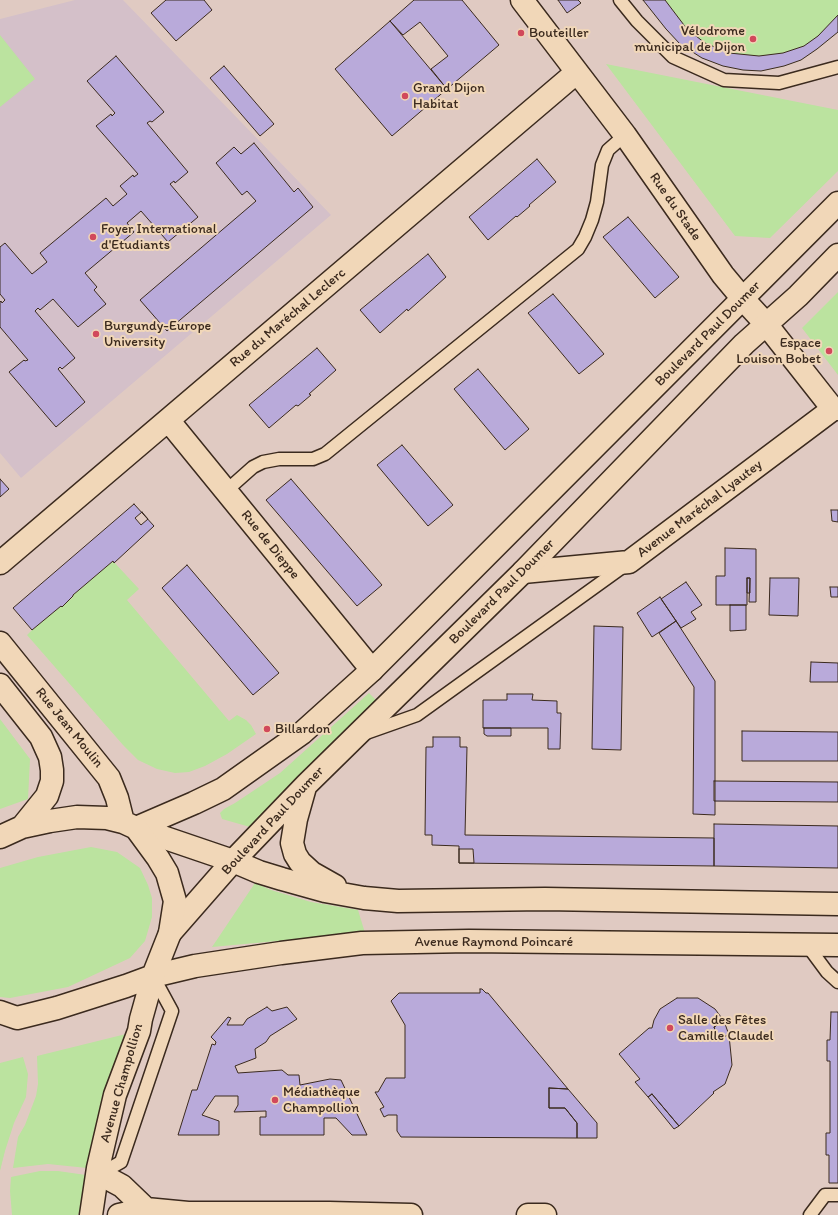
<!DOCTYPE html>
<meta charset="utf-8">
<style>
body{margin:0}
canvas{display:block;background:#e0cac2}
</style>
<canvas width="838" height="1215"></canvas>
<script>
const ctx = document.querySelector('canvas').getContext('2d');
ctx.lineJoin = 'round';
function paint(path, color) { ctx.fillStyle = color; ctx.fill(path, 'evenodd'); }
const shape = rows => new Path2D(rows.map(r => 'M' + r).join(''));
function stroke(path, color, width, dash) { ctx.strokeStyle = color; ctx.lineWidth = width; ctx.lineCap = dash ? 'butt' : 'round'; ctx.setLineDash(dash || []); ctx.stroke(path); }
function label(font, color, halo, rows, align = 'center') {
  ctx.font = font + ' Itim,sans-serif'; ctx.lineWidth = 4; ctx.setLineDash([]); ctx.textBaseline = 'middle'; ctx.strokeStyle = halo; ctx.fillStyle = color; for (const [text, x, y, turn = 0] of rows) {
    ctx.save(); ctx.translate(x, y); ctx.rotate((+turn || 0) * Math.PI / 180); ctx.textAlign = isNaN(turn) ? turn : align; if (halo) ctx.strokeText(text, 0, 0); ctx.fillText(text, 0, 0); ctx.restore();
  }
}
const built = shape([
 [75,0,123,0,331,215,21,478,0,453,0,19]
]);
const green = shape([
 [643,0,838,0,838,32,817,49,801,60,784,66,761,71,743,70,723,66,702,58,680,44,666,29],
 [0,35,35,79,0,107],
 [606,64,838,110,838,171,770,238,735,236],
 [838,292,838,375,802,328],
 [113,561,139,589,127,600,229,721,237,715,246,720,251,725,256,734,227,754,205,766,189,772,175,773,157,769,138,760,123,745,27,635,32,630,61,606,62,607,73,597,73,595],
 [369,693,376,700,250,827,222,819,220,813,224,809,235,803,280,773],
 [0,719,30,759,28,799,0,809],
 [91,847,117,852,140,868,148,885,152,898,152,917,145,941,130,958,68,987,10,998,0,997,0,868,38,857],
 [255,883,271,890,311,902,358,910,365,933,212,947],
 [126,1034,96,1127,87,1168,48,1164,13,1168,18,1137,25,1125,36,1096,38,1084,37,1056],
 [23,1057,28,1074,26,1097,14,1123,5,1151,0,1171,0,1063],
 [40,1171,58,1171,86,1175,83,1205,78,1215,12,1215,10,1191,11,1177]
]);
const building = shape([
 [166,0,204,0,212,10,176,41,151,13,166,0],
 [414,0,462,0,499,45,447,89,431,69,448,56,420,22,403,35,390,21,414,0],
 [558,0,578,0,581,3,567,13,558,0],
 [643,0,665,0,687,29,705,43,729,53,759,56,783,53,804,46,818,36,838,15,838,32,817,49,801,60,784,66,761,71,743,70,723,66,702,58,680,44,666,29,643,0],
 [390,21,447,89,392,136,335,69,390,21],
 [116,56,164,112,152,122,150,121,147,123,188,172,175,183,174,181,170,184,198,217,168,242,141,211,127,223,134,232,85,273,97,287,94,290,106,304,78,327,53,299,40,310,38,308,35,311,75,358,62,369,60,367,58,369,85,402,56,427,9,372,24,360,25,361,28,360,0,327,0,302,1,301,2,303,5,300,0,294,0,247,5,243,32,274,47,262,40,253,106,198,113,206,127,194,120,186,133,175,134,177,138,174,96,126,111,114,112,116,115,113,87,81,116,56],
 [224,66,274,124,260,136,210,78,224,66],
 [254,143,294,192,298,188,313,207,167,331,140,300,256,201,247,191,242,195,216,163,234,147,241,154,254,143],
 [537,159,556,182,529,205,530,206,517,217,516,216,488,240,469,217,537,159],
 [628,217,679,277,655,298,603,237,628,217],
 [428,254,446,277,408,311,407,309,380,333,360,310,428,254],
 [553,294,604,354,579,374,528,313,553,294],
 [317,348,336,370,309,394,311,395,298,406,296,405,269,428,249,405,317,348],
 [478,369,529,429,505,450,454,389,478,369],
 [402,445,453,505,428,526,377,465,402,445],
 [0,479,9,489,0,497,0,479],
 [291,479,382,585,357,606,266,500,291,479],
 [134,504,154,526,114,563,113,561,73,595,73,596,62,607,61,606,32,630,13,608,134,504],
 [831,510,838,510,838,522,832,521,831,510],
 [142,512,148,519,141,525,135,518,142,512],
 [725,548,756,549,756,602,749,602,750,578,747,578,747,605,716,605,716,576,725,576,725,548],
 [187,565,279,673,253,695,162,588,187,565],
 [747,578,750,578,750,593,747,593,747,578],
 [770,578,799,578,798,616,769,615,770,578],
 [686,582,702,605,691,612,696,619,681,628,661,599,686,582],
 [830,587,838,587,838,597,831,597,830,587],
 [660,597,676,621,652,637,637,613,660,597],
 [730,605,746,605,746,630,730,631,730,605],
 [676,621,715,681,715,815,693,814,694,687,659,633,676,621],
 [594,626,623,627,621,750,592,749,594,626],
 [811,662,838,663,838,682,810,682,811,662],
 [507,694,533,694,532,700,557,701,557,713,561,713,560,749,548,749,548,728,483,728,483,700,507,700,507,694],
 [484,728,511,728,511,736,487,736,484,734,484,728],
 [742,731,838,732,838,761,742,761,742,731],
 [433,737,460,737,460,747,467,747,465,835,714,838,714,866,459,863,459,846,432,845,432,835,425,835,426,747,433,747,433,737],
 [714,781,838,782,838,802,714,801,714,781],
 [714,824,838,826,838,868,714,866,714,824],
 [459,849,473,849,474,863,459,863,459,849],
 [480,989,482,989,486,993,488,993,568,1089,549,1088,549,1108,565,1108,577,1123,577,1138,401,1137,397,1131,397,1115,388,1115,384,1117,380,1109,384,1107,375,1092,378,1092,386,1078,405,1078,405,1025,391,1001,399,993,480,993,480,989],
 [677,998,698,998,715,1009,724,1021,714,1027,718,1038,729,1035,732,1065,725,1084,713,1092,714,1093,679,1126,652,1094,648,1097,635,1082,640,1079,619,1054,649,1028,652,1028,654,1020,660,1009,677,998],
 [267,1007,272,1011,287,1007,297,1019,270,1036,266,1042,255,1049,256,1058,235,1066,238,1073,282,1070,288,1075,299,1075,300,1085,330,1079,341,1080,367,1135,352,1135,336,1118,324,1118,324,1135,260,1135,260,1117,266,1117,266,1111,234,1112,238,1105,238,1096,215,1096,202,1115,219,1121,219,1135,178,1135,192,1090,197,1090,212,1044,215,1045,216,1042,211,1037,228,1017,231,1018,227,1025,243,1025,247,1019,267,1007],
 [831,1012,838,1012,838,1183,829,1183,829,1155,826,1155,826,1133,830,1133,830,1061,827,1061,827,1040,830,1040,831,1012],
 [724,1021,729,1035,718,1038,714,1027,724,1021],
 [549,1088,568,1089,597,1123,597,1138,577,1138,577,1123,565,1108,549,1108,549,1088],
 [652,1094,679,1126,674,1129,648,1097,652,1094]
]);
const lane = shape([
 [620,0,637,21,673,57,724,80,779,83,838,67],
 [226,491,253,467,263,462,279,459,313,459,325,454,578,249,585,237,592,220,597,202,602,165,608,150,625,135],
 [366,733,417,715,624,566],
 [807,945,827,972,838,982],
 [98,1175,121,1162,172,1011,153,976],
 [810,1215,825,1195,838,1195]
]);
const street = shape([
 [522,0,625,135,723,275,743,299,766,324,833,409],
 [168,420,372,670],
 [0,563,577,72],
 [523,572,629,562,833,409,838,409],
 [98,1175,109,1179,122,1186,146,1209],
 [119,1215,146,1209,188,1213,329,1213,411,1215],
 [528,1215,545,1215]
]);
const secondary = shape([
 [305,787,296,819,292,843,295,854,300,862,312,873,335,886],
 [136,828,194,803,223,789,302,733,372,670,838,203],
 [136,828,233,861,259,872,282,879,325,891,364,898,398,901,545,899,838,904],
 [170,933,233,861,306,785,523,572,744,344,798,296,838,255],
 [153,976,195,966,281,953,362,943,469,941,838,945]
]);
const primary = shape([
 [0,643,109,778,117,798,123,822],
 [0,685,41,737,50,757,52,770,52,781,47,796,22,827],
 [0,837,22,827,50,821,77,817,107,818,123,822,136,828,158,858,167,873,175,901,170,933,153,976,141,1019,139,1031,115,1095,98,1168,91,1215],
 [0,1012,17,1018,57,1008,126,986,153,976]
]);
const markers = [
 [521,33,4,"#d1495b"],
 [753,39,4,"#d1495b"],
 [405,96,4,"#d1495b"],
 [93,237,4,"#d1495b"],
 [96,334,4,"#d1495b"],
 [829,351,4,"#d1495b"],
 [267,729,4,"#d1495b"],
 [670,1028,4,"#d1495b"],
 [275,1100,4,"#d1495b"]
];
const poiNames = [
 ["Vélodrome",745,31,"right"],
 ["municipal de Dijon",745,47,"right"],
 ["Bouteiller",529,33],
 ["Grand Dijon",413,88],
 ["Habitat",413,104],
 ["Foyer International",101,229],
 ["d'Etudiants",101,245],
 ["Burgundy-Europe",104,326],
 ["University",104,342],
 ["Espace",821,343,"right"],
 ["Louison Bobet",821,359,"right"],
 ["Billardon",275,729],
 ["Salle des Fêtes",678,1020],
 ["Camille Claudel",678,1036],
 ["Médiathèque",283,1092],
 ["Champollion",283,1108]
];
const streetNames = [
 ["Rue du Stade",675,207,55],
 ["Rue du Maréchal Leclerc",288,318,-40],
 ["Boulevard Paul Doumer",708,334,-45],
 ["Avenue Maréchal Lyautey",700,509,-37],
 ["Rue de Dieppe",270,545,51],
 ["Boulevard Paul Doumer",502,592,-45],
 ["Rue Jean Moulin",69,728,51],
 ["Boulevard Paul Doumer",273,821,-47],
 ["Avenue Raymond Poincaré",494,942],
 ["Avenue Champollion",122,1083,-74]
];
paint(built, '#d4c0c9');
paint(green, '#bbe39f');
paint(building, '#b9aada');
stroke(building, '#3b2a1e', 1);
stroke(lane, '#3b2a1e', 15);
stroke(street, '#3b2a1e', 25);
stroke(secondary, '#3b2a1e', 25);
stroke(primary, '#3b2a1e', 25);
stroke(lane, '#f1d7b8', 12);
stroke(street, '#f1d7b8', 22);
stroke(secondary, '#f1d7b8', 22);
stroke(primary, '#f1d7b8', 22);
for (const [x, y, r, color] of markers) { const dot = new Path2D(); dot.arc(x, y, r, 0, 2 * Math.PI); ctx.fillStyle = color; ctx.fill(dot); stroke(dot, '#f1d7b8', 1.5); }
label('14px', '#3b2a1e', '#f1d7b8', poiNames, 'left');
label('14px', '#3b2a1e', '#f1d7b8', streetNames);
</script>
